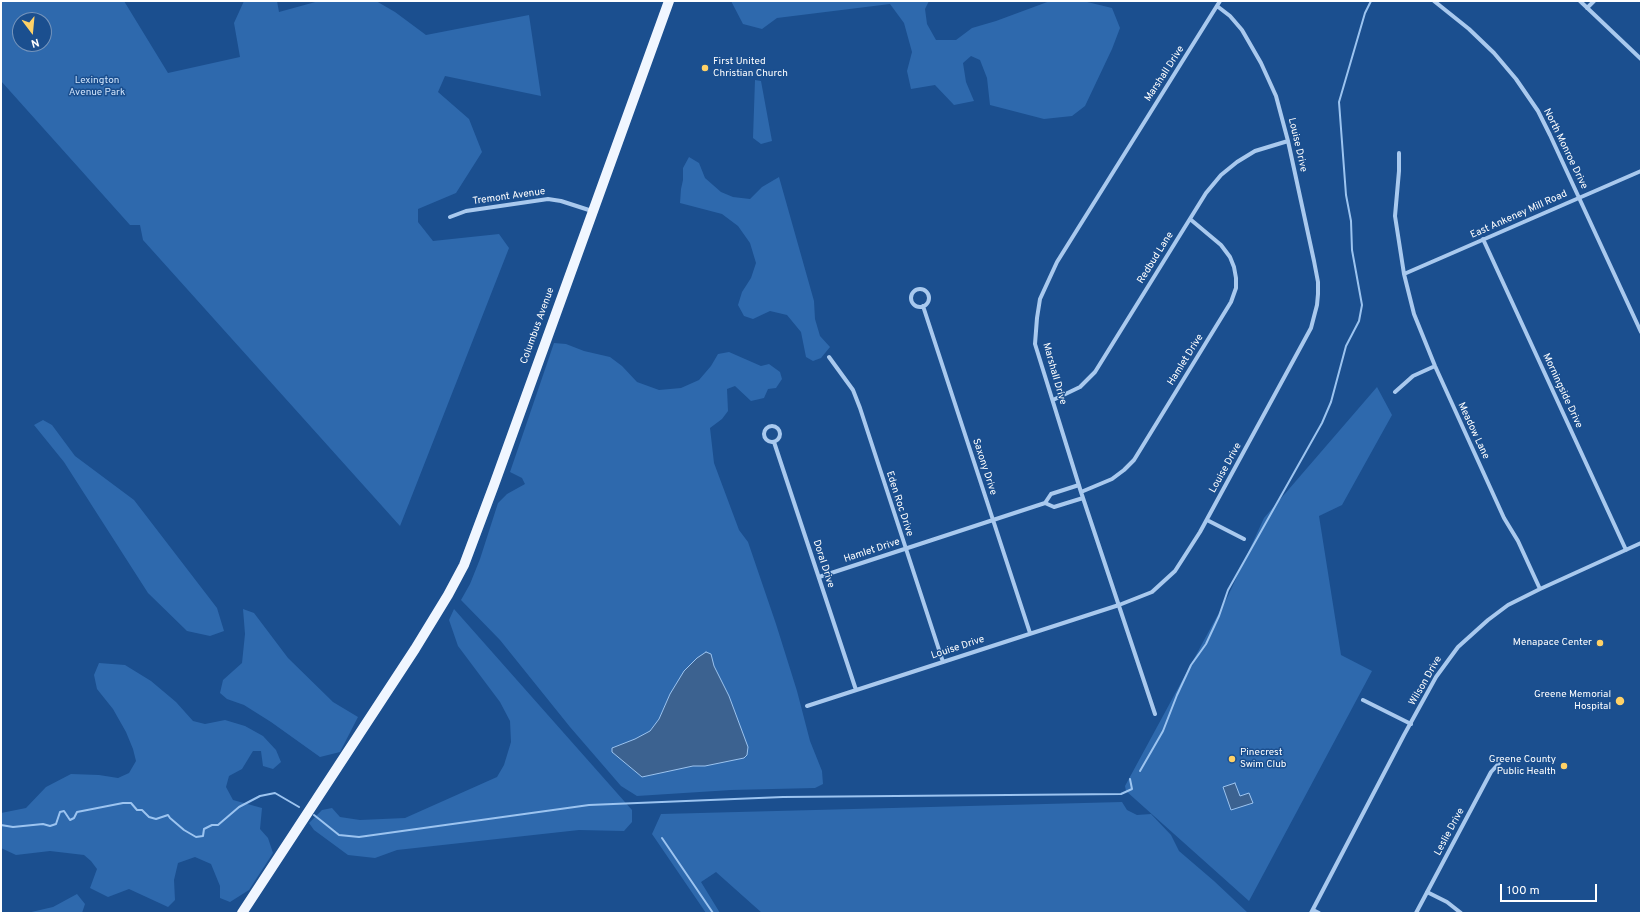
<!DOCTYPE html>
<style>
body{margin:0}
#map{position:relative;width:1642px;height:914px;overflow:hidden;background:#1b4f8f;font-family:Overpass,sans-serif}
canvas{display:block}
.frame{position:absolute;inset:0;border:2px solid #fff;pointer-events:none}
.north{position:absolute;left:12px;top:12px;width:40px;height:40px;box-sizing:border-box;background:#1b4f8f;border:1px solid #7695bc;border-radius:50%;rotate:164deg;font-size:11px;font-weight:700;line-height:16px;text-align:center;color:#fff}
.north::after{content:'';display:block;margin:auto;width:14px;height:18px;background:#ffd166;clip-path:polygon(50% 0,100% 100%,50% 72%,0 100%)}
.scale{position:absolute;left:1500px;top:884px;width:97px;height:18px;box-sizing:border-box;border:2px solid #fff;border-top:0;padding-left:5px;font-size:12px;line-height:14px;white-space:nowrap;color:#fff;-webkit-text-stroke:3px #1b4f8f;paint-order:stroke}
</style>
<div id="map">
<canvas width="1642" height="914"></canvas>
<div class="frame"></div>
<div class="north">N</div>
<div class="scale">100 m</div>
</div>
<script>
const ctx = document.querySelector('canvas').getContext('2d');
ctx.lineJoin = 'round';
function paint(path, color) { ctx.fillStyle = color; ctx.fill(path, 'evenodd'); }
const shape = rows => new Path2D(rows.map(r => 'M' + r).join(''));
function stroke(path, color, width, dash) { ctx.strokeStyle = color; ctx.lineWidth = width; ctx.lineCap = dash ? 'butt' : 'round'; ctx.setLineDash(dash || []); ctx.stroke(path); }
function label(font, color, halo, rows, align = 'center') {
  ctx.font = font + ' Overpass,sans-serif'; ctx.lineWidth = 3; ctx.setLineDash([]); ctx.textBaseline = 'middle'; ctx.strokeStyle = halo; ctx.fillStyle = color; for (const [text, x, y, turn = 0] of rows) {
    ctx.save(); ctx.translate(x, y); ctx.rotate((+turn || 0) * Math.PI / 180); ctx.textAlign = isNaN(turn) ? turn : align; if (halo) ctx.strokeText(text, 0, 0); ctx.fillText(text, 0, 0); ctx.restore();
  }
}
const green = shape([
 [1,1,124,1,168,73,240,57,234,23,244,1,277,1,279,12,319,1,376,1,395,12,426,35,529,15,541,96,445,76,438,92,469,119,482,152,456,193,418,209,418,222,433,241,499,234,509,248,400,526,143,240,140,225,130,225,1,81],
 [20,20,44,20,44,44,20,44],
 [731,1,929,1,925,9,927,24,936,40,956,40,972,28,996,21,1050,1,1083,1,1112,8,1120,28,1112,49,1085,106,1072,116,1044,119,990,105,987,78,980,60,971,56,963,63,966,82,974,101,954,105,935,85,911,89,907,71,912,52,904,23,890,4,777,18,762,29,743,24],
 [755,80,761,81,772,141,761,144,753,138],
 [689,157,699,163,705,178,721,192,733,197,750,199,762,187,779,177,814,301,815,319,820,336,830,347,821,358,813,361,806,357,801,332,787,315,770,311,753,319,744,316,738,305,742,292,751,278,756,263,750,243,738,226,722,214,680,203,681,189,683,180,683,168],
 [554,343,566,344,584,351,610,357,622,366,637,382,659,390,681,388,699,380,711,366,718,354,729,352,761,366,769,364,780,372,782,379,776,388,768,389,764,398,751,401,735,386,727,389,728,411,722,419,710,428,714,463,739,530,748,542,776,624,797,691,810,741,822,771,823,784,815,788,731,790,637,796,621,786,570,727,500,640,461,600,470,584,480,559,498,503,507,494,525,484,522,478,510,472],
 [711,654,714,666,729,696,747,755,744,758,705,766,693,766,642,777,612,752,612,748,635,739,650,731,659,719,670,694],
 [1377,387,1392,415,1342,505,1319,516,1341,655,1372,671,1249,901,1126,791,1125,786,1228,596,1264,518],
 [43,420,52,425,75,456,134,500,217,608,224,631,210,636,187,631,148,593,64,462,34,425],
 [243,609,254,613,288,658,333,702,358,717,340,752,320,757,271,722,244,705,227,699,220,693,223,680,242,663,245,634],
 [454,609,632,810,632,822,624,831,579,830,397,850,375,858,348,855,314,830,309,823,322,810,332,808,340,817,360,820,405,818,497,777,504,765,511,742,510,721,500,702,458,646,449,620],
 [99,663,125,665,151,681,176,702,193,721,205,724,225,720,245,726,263,736,276,750,281,762,273,769,263,766,261,751,253,751,242,769,229,776,226,787,233,800,262,808,260,829,268,838,273,853,249,890,230,902,220,898,220,886,211,864,195,857,178,863,174,880,175,900,168,907,129,889,108,897,90,888,97,869,91,861,84,855,50,851,16,855,1,848,1,813,26,808,46,787,71,774,99,775,118,778,129,773,136,761,133,749,126,732,113,709,97,689,94,675],
 [1122,802,1127,810,1137,815,1151,814,1171,835,1179,851,1214,881,1248,913,762,913,716,872,701,882,720,913,706,913,652,834,661,814],
 [77,894,85,904,82,913,27,913,53,907]
]);
const water = shape([
 [706,652,711,654,714,666,729,696,748,747,747,755,744,758,705,766,693,766,642,777,612,752,612,748,635,739,650,731,659,719,670,694,684,671,697,658,706,652],
 [1235,783,1240,796,1249,793,1253,803,1231,810,1223,787,1235,783]
]);
const stream = shape([
 [1140,771,1163,731,1177,695,1191,665,1206,644,1219,616,1228,590,1322,423,1331,402,1346,346,1359,321,1362,305,1352,250,1351,221,1346,195,1339,102,1365,13,1371,1],
 [314,815,339,835,359,837,589,805,783,797,1121,794,1132,789,1130,779],
 [1,825,13,827,43,824,50,826,56,824,60,812,64,811,70,820,74,818,77,812,123,803,131,803,137,810,142,810,149,817,156,819,168,815,170,818,184,830,196,837,203,836,204,829,212,825,218,825,239,807,260,796,275,793,299,807],
 [662,838,713,913]
]);
const minor = shape([
 [1434,1,1469,29,1494,53,1516,79,1538,111,1550,135,1641,332],
 [1580,1,1641,59],
 [1587,8,1594,1],
 [1399,153,1399,171,1395,216,1404,274,1414,314,1435,366,1504,518,1518,541,1540,589],
 [450,217,466,211,548,199,561,201,592,211],
 [1483,239,1626,550],
 [1404,274,1641,171],
 '911 298a9 9 0 1 1 18 0a9 9 0 1 1-18 0Z',
 [923,306,1030,633],
 [829,357,853,390,860,408,943,662],
 [1395,392,1413,376,1435,366],
 [1053,400,1080,387,1095,372,1206,193,1221,175,1237,162,1255,151,1288,141],
 '764 434a8 8 0 1 1 16 0a8 8 0 1 1-16 0Z',
 [774,442,856,690],
 [1081,492,1112,479,1124,470,1134,460,1231,302,1236,288,1236,278,1234,267,1230,257,1221,245,1190,219],
 [1045,503,1051,494,1079,485],
 [1207,520,1244,539],
 [819,577,1045,503,1054,507,1083,498],
 [1363,700,1411,724],
 [807,706,1119,605,1152,592,1175,571,1200,532,1311,328,1317,305,1318,294,1318,282,1314,261,1288,141,1276,96,1261,63,1242,30,1230,16,1217,6],
 [1155,714,1081,492,1035,344,1037,318,1040,299,1057,262,1220,1],
 [1427,892,1447,902,1461,913],
 [1313,910,1319,913],
 [1311,913,1404,735,1436,677,1458,647,1488,620,1508,605,1540,589,1641,543],
 [1416,913,1491,772,1502,760]
]);
const primary = shape([
 [242,913,415,649,448,595,464,565,494,485,669,1]
]);
const markers = [
 [705,68,4,"#ffd166"],
 [1600,643,4,"#ffd166"],
 [1620,701,5,"#ffd166"],
 [1232,759,4,"#ffd166"],
 [1564,766,4,"#ffd166"]
];
const poiNames = [
 ["First United",713,62,"left"],
 ["Christian Church",713,74,"left"],
 ["Menapace Center",1592,643],
 ["Greene Memorial",1611,695],
 ["Hospital",1611,707],
 ["Pinecrest",1240,753,"left"],
 ["Swim Club",1240,765,"left"],
 ["Greene County",1556,760],
 ["Public Health",1556,772]
];
const streetNames = [
 ["Marshall Drive",1165,74,-57],
 ["Louise Drive",1297,145,77],
 ["North Monroe Drive",1565,149,64],
 ["Tremont Avenue",509,197,-8],
 ["East Ankeney Mill Road",1519,215,-24],
 ["Redbud Lane",1156,258,-58],
 ["Columbus Avenue",538,326,-70],
 ["Hamlet Drive",1186,360,-58],
 ["Marshall Drive",1054,374,74],
 ["Morningside Drive",1562,391,65],
 ["Meadow Lane",1473,431,65],
 ["Saxony Drive",984,467,72],
 ["Louise Drive",1226,468,-61],
 ["Eden Roc Drive",899,504,72],
 ["Hamlet Drive",872,551,-18],
 ["Doral Drive",823,564,72],
 ["Louise Drive",958,648,-18],
 ["Wilson Drive",1426,681,-60],
 ["Leslie Drive",1450,832,-62]
];
const parkNames = [
 ["Lexington",97,81],
 ["Avenue Park",97,93]
];
paint(green, '#2e69ad');
paint(water, '#3c6290');
stroke(water, '#9cc4f0', 1);
stroke(stream, '#9cc4f0', 2);
stroke(minor, '#a9c9ee', 4);
stroke(primary, '#f0f6ff', 10);
for (const [x, y, r, color] of markers) { const dot = new Path2D(); dot.arc(x, y, r, 0, 2 * Math.PI); ctx.fillStyle = color; ctx.fill(dot); stroke(dot, '#1b4f8f', 1.5); }
label('10px', '#fff', '#1b4f8f', poiNames, 'right');
label('10px', '#fff', '#1b4f8f', streetNames);
label('10px', '#cfe3fa', '#1b4f8f', parkNames);
</script>
